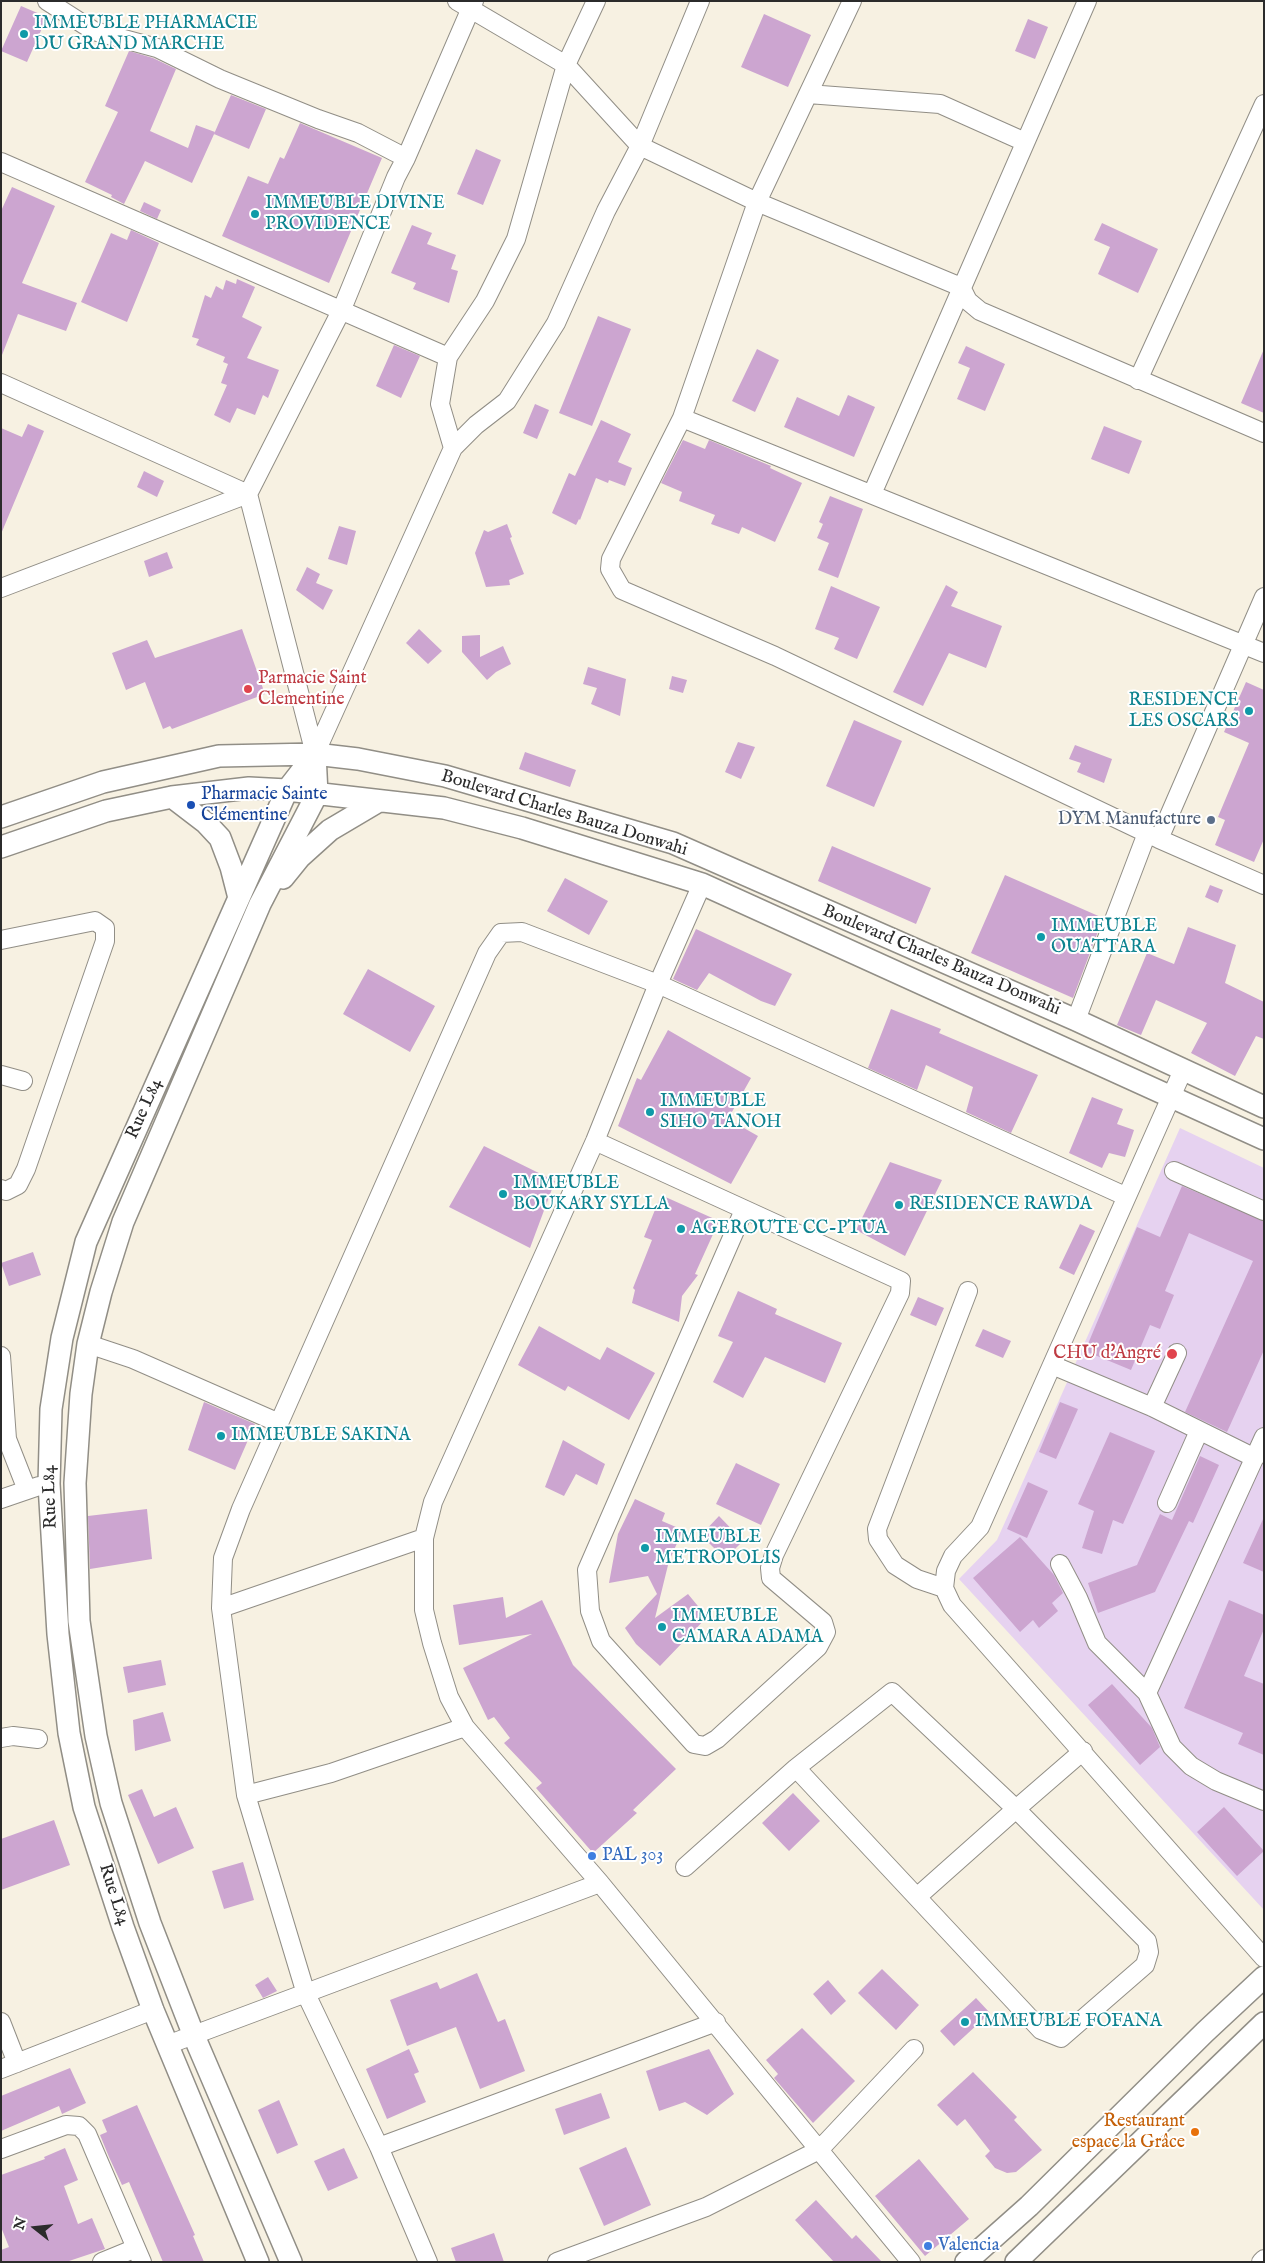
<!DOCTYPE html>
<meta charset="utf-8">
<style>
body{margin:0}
#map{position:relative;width:1265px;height:2263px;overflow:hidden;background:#f7f1e2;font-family:"IM FELL English",serif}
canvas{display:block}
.frame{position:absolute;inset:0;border:2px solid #2b2b2b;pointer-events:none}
.north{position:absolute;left:10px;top:2203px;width:50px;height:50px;-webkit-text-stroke:4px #fff;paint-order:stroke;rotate:286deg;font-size:14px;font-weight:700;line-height:20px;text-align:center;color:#2b2b2b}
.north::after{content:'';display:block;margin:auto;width:18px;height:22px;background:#2b2b2b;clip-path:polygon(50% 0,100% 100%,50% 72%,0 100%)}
</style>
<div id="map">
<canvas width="1265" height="2263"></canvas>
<div class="frame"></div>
<div class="north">N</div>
</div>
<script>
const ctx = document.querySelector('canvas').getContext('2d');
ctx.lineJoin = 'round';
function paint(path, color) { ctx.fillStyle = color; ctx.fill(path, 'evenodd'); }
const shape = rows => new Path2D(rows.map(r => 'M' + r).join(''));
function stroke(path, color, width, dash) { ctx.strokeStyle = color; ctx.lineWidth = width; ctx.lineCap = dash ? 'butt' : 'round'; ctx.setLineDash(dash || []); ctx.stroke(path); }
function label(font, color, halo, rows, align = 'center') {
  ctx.font = font + ' "IM FELL English",serif'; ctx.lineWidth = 4; ctx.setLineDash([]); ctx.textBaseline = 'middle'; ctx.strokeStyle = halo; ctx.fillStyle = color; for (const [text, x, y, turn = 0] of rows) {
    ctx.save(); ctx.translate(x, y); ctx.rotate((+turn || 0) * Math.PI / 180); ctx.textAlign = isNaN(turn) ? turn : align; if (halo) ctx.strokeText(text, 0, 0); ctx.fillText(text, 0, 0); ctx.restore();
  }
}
const built = shape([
 [1180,1128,1264,1168,1264,1910,959,1579,997,1540]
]);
const building = shape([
 [21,6,47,17,27,62,1,51],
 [764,14,811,35,788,87,741,67],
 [1028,19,1048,27,1035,59,1015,51],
 [129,51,153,58,176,69,150,131,188,148,196,125,215,132,192,183,145,161,124,204,111,197,112,195,85,182,118,112,105,106],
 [231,95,266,109,249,149,214,134],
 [300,123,382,158,329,283,222,236,248,176,268,184,280,157,284,159],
 [476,149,501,160,483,205,457,194],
 [12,187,55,206,22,283,77,303,66,331,18,314,2,355,1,211],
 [144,202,161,210,157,219,140,211],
 [1102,223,1158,249,1138,293,1098,274,1110,247,1094,240],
 [412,225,432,233,427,244,456,255,451,269,458,271,449,303,413,289,416,283,391,273],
 [131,230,159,243,127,322,81,302,111,233,127,240],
 [237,279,255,287,242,317,262,327,247,358,279,370,268,398,263,395,255,415,237,408,230,423,214,415,227,385,221,383,228,364,223,362,225,357,196,345,199,339,192,337,205,295,211,298,216,286,223,290,226,280,236,284],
 [598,316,631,329,592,426,559,413],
 [394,345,420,356,401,398,376,386],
 [966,346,1005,364,985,411,957,399,970,368,958,363],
 [757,349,779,360,755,412,732,401],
 [1264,349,1264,413,1241,403],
 [848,395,875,407,854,457,784,427,797,397,839,416],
 [535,404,549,410,537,439,523,433],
 [601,420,631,434,618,462,632,468,625,486,609,480,608,483,596,478,580,520,579,519,576,525,552,513,569,473,575,476],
 [28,424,44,431,1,534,1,428,22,437],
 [1104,426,1142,441,1129,474,1091,459],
 [683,440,705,449,709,440,771,466,770,468,802,483,775,542,742,527,739,534,711,524,715,515,679,501,682,492,661,483],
 [144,471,164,481,157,497,137,487],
 [830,496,863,509,838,578,818,570,829,543,817,538,823,524,819,522],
 [507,524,512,537,510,538,524,574,509,580,510,585,486,587,475,553,484,530,488,532],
 [339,526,356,531,347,565,328,559],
 [167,552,173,568,149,577,144,561],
 [307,567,320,574,316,583,333,590,323,610,296,590],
 [946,585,958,592,951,606,1002,626,986,668,949,653,923,706,893,692],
 [831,586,880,607,857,659,834,649,839,638,815,629],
 [242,629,265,694,172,729,170,726,163,729,145,682,126,690,112,653,147,640,155,658],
 [419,629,442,651,428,664,406,643],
 [480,635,480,657,503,646,511,664,496,672,487,680,462,652,462,636],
 [588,667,626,679,620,716,591,704,597,688,583,684],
 [672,676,687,680,683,693,669,689],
 [1246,682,1264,690,1264,839,1254,862,1215,845,1225,820,1218,817,1249,743,1224,732],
 [854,720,902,741,874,807,826,786],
 [738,742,755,747,741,779,725,772],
 [1075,745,1112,759,1104,783,1077,772,1081,763,1069,759],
 [525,752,576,770,570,787,519,769],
 [832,846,931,888,916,924,818,881],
 [1005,875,1103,918,1073,998,971,953],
 [565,878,608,901,589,935,547,911],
 [1210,885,1223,890,1218,903,1205,897],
 [1188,927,1236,945,1225,983,1264,1002,1264,1039,1256,1036,1235,1076,1191,1053,1207,1023,1156,1000,1141,1035,1117,1025,1147,953,1174,964],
 [696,929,792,974,775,1006,761,1001,709,973,697,990,673,979],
 [368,969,435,1006,410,1052,343,1014],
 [891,1009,941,1029,939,1033,1038,1075,1011,1133,966,1112,973,1087,926,1065,917,1090,868,1068],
 [668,1030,751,1078,728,1119,758,1136,731,1184,618,1126,637,1078,641,1080],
 [1092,1097,1123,1109,1117,1124,1134,1130,1125,1157,1109,1153,1102,1168,1069,1153],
 [484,1146,555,1181,530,1248,449,1207],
 [890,1162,942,1180,905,1256,856,1230],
 [1182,1186,1264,1221,1264,1350,1227,1432,1185,1412,1253,1261,1189,1233,1165,1291,1174,1295,1160,1329,1150,1325,1131,1370,1085,1351,1137,1227,1160,1237],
 [661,1195,719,1221,695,1274,698,1275,682,1296,679,1322,632,1303,635,1290,633,1288,652,1240,644,1237],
 [1080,1224,1095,1231,1074,1275,1059,1268],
 [33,1252,41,1275,9,1286,1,1263],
 [738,1291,777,1309,775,1314,842,1343,825,1383,765,1357,743,1398,713,1382,733,1342,718,1336],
 [918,1297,944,1308,936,1326,910,1315],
 [539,1326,600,1360,607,1347,655,1373,629,1420,568,1386,565,1391,518,1365],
 [983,1329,1011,1341,1003,1358,975,1346],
 [204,1402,255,1424,235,1470,188,1450],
 [1060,1402,1078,1409,1056,1459,1039,1452],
 [1110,1432,1155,1451,1123,1524,1113,1520,1102,1554,1082,1548,1094,1511,1078,1504],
 [563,1440,605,1464,597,1485,576,1474,564,1496,545,1487],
 [1200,1456,1219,1465,1193,1523,1189,1521,1155,1592,1098,1613,1088,1583,1137,1565,1160,1514,1172,1520],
 [736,1463,780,1484,761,1525,716,1504],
 [1028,1482,1048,1491,1027,1538,1007,1529],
 [635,1499,665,1513,662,1521,683,1530,669,1561,655,1618,688,1594,707,1617,660,1666,636,1644,625,1628,657,1594,648,1576,609,1583,618,1534],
 [147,1509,152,1559,90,1569,88,1516],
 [719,1516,743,1541,725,1559,701,1535],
 [1264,1517,1264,1572,1243,1563],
 [1020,1537,1054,1575,1063,1593,1052,1603,1058,1611,1039,1628,1033,1620,1020,1632,973,1578],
 [503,1597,506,1618,542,1600,573,1665,676,1769,633,1810,637,1813,593,1853,536,1788,542,1783,504,1743,510,1738,494,1717,488,1720,463,1668,532,1634,459,1645,453,1605],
 [1229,1600,1264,1615,1264,1629,1244,1676,1264,1684,1264,1755,1238,1744,1243,1733,1184,1708],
 [161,1660,166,1685,128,1693,123,1667],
 [1112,1684,1152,1728,1160,1747,1140,1765,1088,1705],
 [163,1712,171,1741,135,1751,133,1720],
 [142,1789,154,1817,176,1807,194,1848,158,1864,128,1795],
 [793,1793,820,1821,789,1851,762,1823],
 [1224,1807,1264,1851,1237,1876,1197,1832],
 [54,1820,70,1865,1,1890,1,1839],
 [243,1862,254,1900,224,1909,212,1871],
 [882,1969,919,2005,896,2030,858,1993],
 [477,1973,498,2022,505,2019,525,2071,480,2089,456,2027,407,2046,390,2000,437,1982,440,1989],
 [268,1977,277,1991,263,1998,255,1985],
 [828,1980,846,2001,831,2015,813,1994],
 [976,1998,990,2013,954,2046,940,2031],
 [802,2028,855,2081,813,2123,774,2078,778,2074,766,2060],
 [409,2049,419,2072,414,2074,426,2102,387,2119,366,2069],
 [709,2049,734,2094,707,2115,685,2102,659,2111,646,2071],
 [70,2068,86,2103,62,2114,59,2106,1,2131,1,2096],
 [973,2072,1017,2117,1014,2120,1042,2150,1016,2172,1007,2173,995,2168,985,2156,990,2151,965,2119,957,2126,937,2105],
 [601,2093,610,2118,564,2135,555,2109],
 [279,2100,298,2145,277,2154,258,2110],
 [137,2105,195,2235,193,2236,204,2262,163,2262,129,2182,122,2185,109,2157,100,2135,107,2132,102,2120],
 [626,2147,651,2205,604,2226,579,2168],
 [65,2148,78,2180,64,2186,78,2224,92,2218,105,2249,66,2262,1,2262,1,2250,9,2247,1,2227,1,2175,45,2159,44,2157],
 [344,2148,358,2178,328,2191,314,2161],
 [919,2159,969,2219,925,2256,875,2196],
 [816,2200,852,2239,856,2235,882,2262,834,2262,795,2220],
 [494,2233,504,2262,456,2262,451,2248]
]);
const minor = shape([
 [47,1,94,31,157,48,220,79,318,119,358,133,406,158,396,177,342,309,248,494,315,754],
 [700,1,640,146,757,202,682,418,1264,653],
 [852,1,757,202,961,287,968,301,980,311,1264,433],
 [808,94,940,104,1025,142],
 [406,158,474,1],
 [1,162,448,357],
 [1138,380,1264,104],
 [1,383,248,494],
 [682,418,611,559,610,569,622,590,775,656,1159,839,1264,885],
 [453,448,476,425,507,401,556,323,606,211,640,146,566,65,596,1],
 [872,494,1087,1],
 [1,588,248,494],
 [315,754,453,448,440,404,448,357,485,301,516,239,566,65,457,1],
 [1159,839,1264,597],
 [702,884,658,984,595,1141,433,1502,424,1538,424,1610,432,1643,449,1697,465,1727,600,1883,911,2262],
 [1,940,95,921,105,928,105,941,26,1169,18,1185,6,1191,1,1189],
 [1076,1020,1147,833],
 [1183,1070,980,1527,953,1556,946,1571,944,1588,952,1605,1264,1958],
 [1,1075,23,1081],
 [595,1141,901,1281,900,1293,774,1555,770,1568,771,1578,823,1622,826,1632,818,1647,717,1739,705,1746,694,1744,601,1641,590,1611,587,1570,744,1210],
 [1174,1171,1264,1211],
 [88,1344,133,1359,279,1423],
 [1,1356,7,1439,27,1490],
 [1052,1365,1152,1407,1255,1458],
 [1152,1407,1177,1353],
 [1,1499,39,1486],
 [1167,1503,1199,1431],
 [1060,1564,1078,1598,1097,1643,1147,1693,1172,1747,1191,1766,1216,1781,1264,1801],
 [944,1588,917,1579,895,1565,878,1539,877,1529,968,1291],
 [221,1608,424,1538],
 [1147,1693,1264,1437],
 [1,1738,13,1736,38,1739],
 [796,1768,1041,2030,1061,2038,1145,1965,1149,1952,1147,1941,1016,1809,1083,1751],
 [246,1795,331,1773,465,1727],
 [685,1867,796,1768,892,1692,1016,1809,917,1897],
 [1,2022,17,2063],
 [167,2045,600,1883],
 [1,2069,153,2010],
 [379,2147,716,2022],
 [1,2149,66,2125,79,2126,87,2134,142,2262],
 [102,2262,136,2248],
 [428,2262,379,2147,306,1994,246,1795,221,1608,223,1558,241,1509,487,953,501,933,522,932,658,984,1125,1196],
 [557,2262,706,2207,819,2150,914,2049],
 [1261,2262,1264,2259]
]);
const major = shape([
 [172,797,206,823,220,838,231,867,239,898],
 [1,817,103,782,219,756,315,754,358,759,445,776,673,843,1076,1020,1264,1107],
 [1,847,106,811,172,797,249,788,287,790,444,808,522,828,702,884,1264,1139],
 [283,878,300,857,330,830,379,801],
 [258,2262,153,2010,123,1927,84,1807,69,1733,58,1634,49,1484,51,1409,62,1338,86,1242,287,790,315,754],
 [291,2262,194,2036,150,1923,111,1803,96,1736,79,1621,75,1483,81,1394,88,1344,101,1292,123,1222,260,904,317,794,315,754],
 [966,2262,1029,2206,1205,2032,1264,1977],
 [1016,2262,1264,2023]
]);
const markers = [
 [24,34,5,"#0f9aa8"],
 [255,214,5,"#0f9aa8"],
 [248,689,5,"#e0444e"],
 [1249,711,5,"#0f9aa8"],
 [191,805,5,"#1a4fb4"],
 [1211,820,5,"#5c6f8a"],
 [1041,937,5,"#0f9aa8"],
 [650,1112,5,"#0f9aa8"],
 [503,1194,5,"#0f9aa8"],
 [899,1205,5,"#0f9aa8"],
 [681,1229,5,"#0f9aa8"],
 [1172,1354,6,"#e0444e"],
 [221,1436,5,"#0f9aa8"],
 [645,1548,5,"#0f9aa8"],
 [662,1627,5,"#0f9aa8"],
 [592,1856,5,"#3f7fe0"],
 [965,2022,5,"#0f9aa8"],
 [1195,2132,5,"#e8710a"],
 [928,2246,5,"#3f7fe0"]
];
const cultureNames = [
 ["IMMEUBLE PHARMACIE",34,24],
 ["DU GRAND MARCHE",34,45],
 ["IMMEUBLE DIVINE",265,204],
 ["PROVIDENCE",265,225],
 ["RESIDENCE",1239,701,"right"],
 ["LES OSCARS",1239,722,"right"],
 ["IMMEUBLE",1051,927],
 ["OUATTARA",1051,948],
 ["IMMEUBLE",660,1102],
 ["SIHO TANOH",660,1123],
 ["IMMEUBLE",513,1184],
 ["BOUKARY SYLLA",513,1205],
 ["RESIDENCE RAWDA",909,1205],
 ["AGEROUTE CC-PTUA",691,1229],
 ["IMMEUBLE SAKINA",231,1436],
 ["IMMEUBLE",655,1538],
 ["METROPOLIS",655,1559],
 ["IMMEUBLE",672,1617],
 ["CAMARA ADAMA",672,1638],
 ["IMMEUBLE FOFANA",975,2022]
];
const healthNames = [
 ["Parmacie Saint",258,679],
 ["Clementine",258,700],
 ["CHU d'Angré",1161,1354,"right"]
];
const transitNames = [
 ["Pharmacie Sainte",201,795],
 ["Clémentine",201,816]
];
const streetNames = [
 ["Boulevard Charles Bauza Donwahi",564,814,17],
 ["Boulevard Charles Bauza Donwahi",941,961,23],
 ["Rue L84",145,1109,-66],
 ["Rue L84",51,1497,-92],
 ["Rue L84",113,1895,72]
];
const serviceNames = [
 ["DYM Manufacture",1201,820]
];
const shopNames = [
 ["PAL 303",602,1856],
 ["Valencia",938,2246]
];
const foodNames = [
 ["Restaurant",1185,2122],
 ["espace la Grâce",1185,2143]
];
paint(built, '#e6d2f0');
paint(building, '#cca5d0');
stroke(minor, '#918e86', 20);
stroke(major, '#918e86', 24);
stroke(minor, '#fff', 18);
stroke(major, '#fff', 21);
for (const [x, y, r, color] of markers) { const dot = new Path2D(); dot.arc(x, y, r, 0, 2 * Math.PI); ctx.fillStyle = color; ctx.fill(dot); stroke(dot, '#fff', 2); }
label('18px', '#0d838f', '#fff', cultureNames, 'left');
label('18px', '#be3a42', '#fff', healthNames, 'left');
label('18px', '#164399', '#fff', transitNames, 'left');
label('18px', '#2b2b2b', '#fff', streetNames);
label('18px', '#4e5e75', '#fff', serviceNames, 'right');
label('18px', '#366cbe', '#fff', shopNames, 'left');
label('18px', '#c56008', '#fff', foodNames, 'right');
</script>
